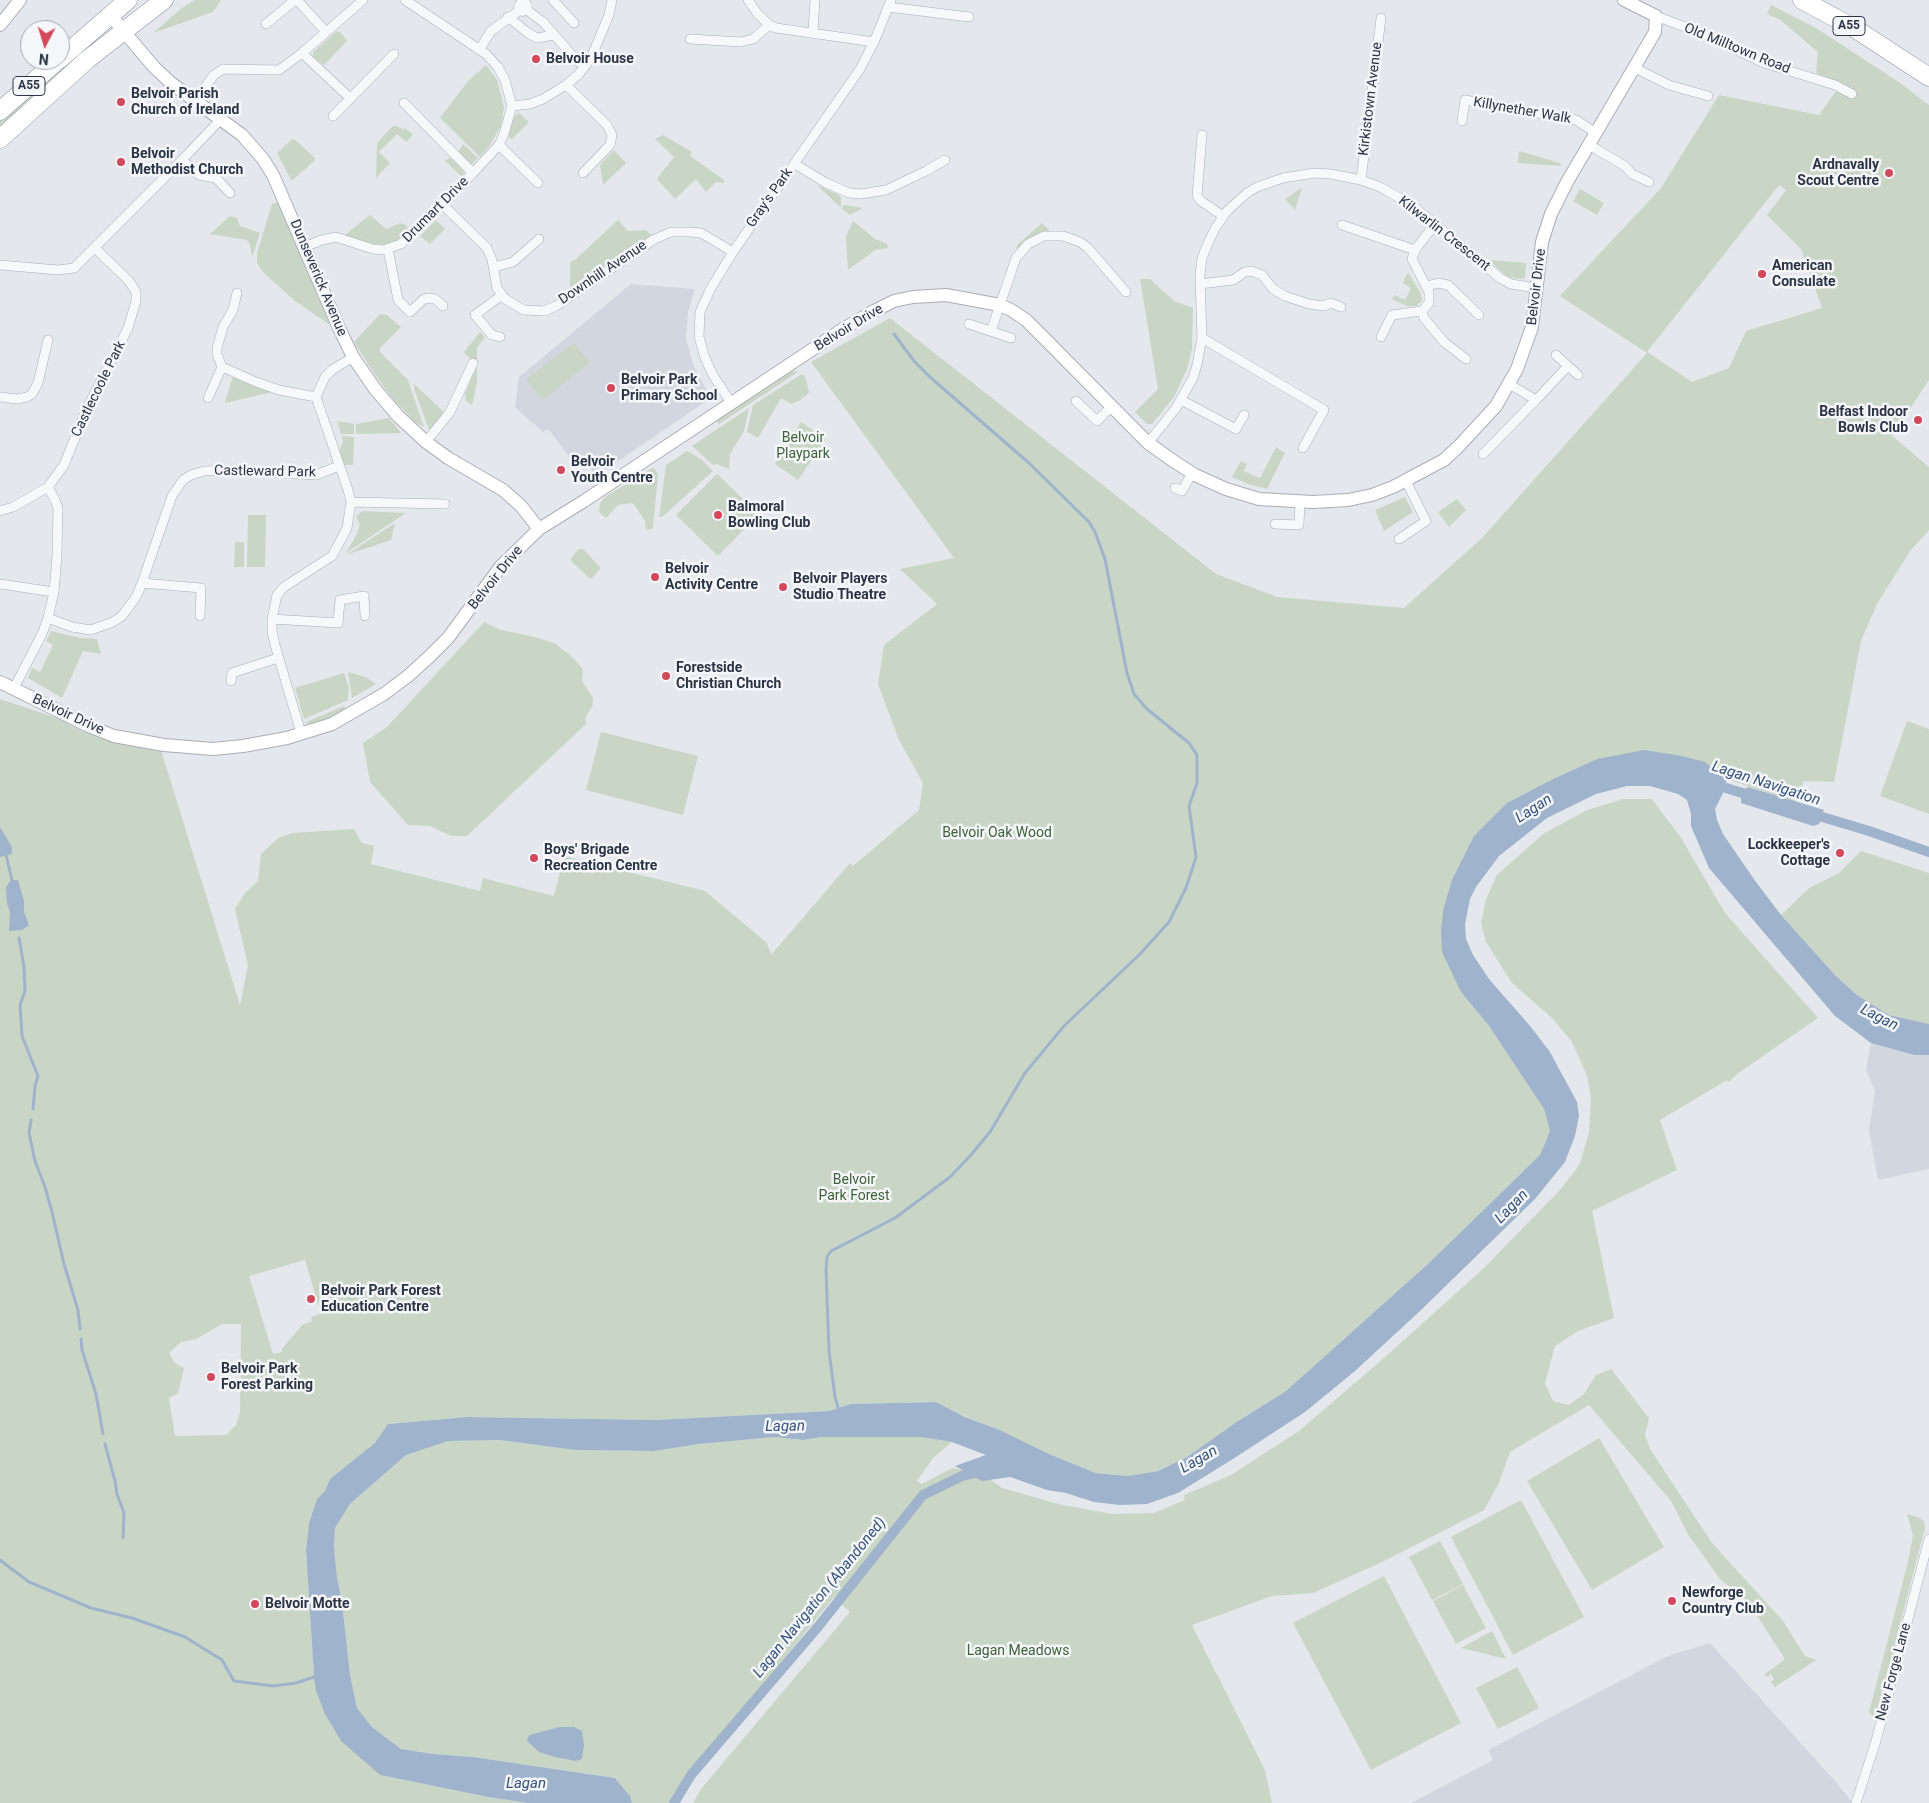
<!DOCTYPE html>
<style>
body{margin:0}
#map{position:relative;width:1929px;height:1803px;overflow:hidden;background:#e4e7ec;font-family:Roboto,sans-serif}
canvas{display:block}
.north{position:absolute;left:20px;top:20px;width:50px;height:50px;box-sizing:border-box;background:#f4f6f9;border:1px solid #a4a8b1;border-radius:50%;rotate:185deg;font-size:14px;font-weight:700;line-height:20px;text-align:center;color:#2b3445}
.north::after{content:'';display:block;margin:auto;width:18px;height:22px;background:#d1495b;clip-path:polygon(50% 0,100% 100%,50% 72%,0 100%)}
</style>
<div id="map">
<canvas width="1929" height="1803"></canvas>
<div class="north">N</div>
</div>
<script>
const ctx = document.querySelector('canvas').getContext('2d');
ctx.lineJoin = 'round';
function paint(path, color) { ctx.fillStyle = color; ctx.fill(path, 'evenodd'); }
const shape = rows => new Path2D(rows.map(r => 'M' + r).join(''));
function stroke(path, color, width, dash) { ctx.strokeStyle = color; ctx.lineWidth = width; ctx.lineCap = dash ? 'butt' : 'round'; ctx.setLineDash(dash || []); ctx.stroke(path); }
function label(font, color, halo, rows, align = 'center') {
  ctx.font = font + ' Roboto,sans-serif'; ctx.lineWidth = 5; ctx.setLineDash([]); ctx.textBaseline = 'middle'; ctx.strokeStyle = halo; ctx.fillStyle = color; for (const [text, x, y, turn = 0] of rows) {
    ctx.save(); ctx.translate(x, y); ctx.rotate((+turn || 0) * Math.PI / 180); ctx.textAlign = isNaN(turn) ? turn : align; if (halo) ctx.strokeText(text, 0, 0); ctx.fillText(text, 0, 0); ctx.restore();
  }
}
const built = shape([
 [631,284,695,289,688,312,686,339,694,367,711,398,596,476,579,454,571,459,548,429,543,432,515,407,519,377],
 [1871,1043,1914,1055,1929,1055,1929,1169,1878,1180,1869,1130,1875,1091,1866,1070],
 [1710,1643,1837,1783,1851,1801,1851,1803,1411,1803,1493,1760,1488,1750,1668,1656]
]);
const green = shape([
 [195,0,221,0,213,12,153,33,182,8],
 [1771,5,1816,28,1900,83,1929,105,1929,380,1892,436,1929,467,1929,530,1911,550,1878,602,1861,641,1834,782,1804,781,1795,802,1727,779,1705,762,1597,759,1551,780,1507,803,1452,880,1461,992,1489,1026,1544,1109,1550,1131,1540,1155,1430,1262,1286,1391,1235,1423,1187,1457,1158,1471,1128,1476,1096,1473,1049,1454,1000,1430,966,1417,936,1402,851,1404,829,1411,655,1420,468,1417,388,1424,376,1443,330,1479,325,1491,317,1499,309,1523,306,1550,314,1677,380,1775,488,1797,528,1803,0,1803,0,699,60,719,80,730,161,750,240,1005,248,965,235,909,245,893,258,881,261,854,278,838,293,833,354,829,362,843,374,846,371,864,480,891,483,878,554,896,564,856,705,891,767,943,771,955,850,863,853,866,919,810,923,783,899,740,878,684,884,645,937,604,900,569,954,558,811,362,890,318,1216,574,1277,597,1404,608,1482,538,1647,353,1560,296,1661,188,1719,95,1819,115,1841,84,1816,73,1818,52,1779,19,1767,14],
 [1779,185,1786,190,1767,215,1801,249,1822,308,1746,331,1729,368,1692,382,1647,352],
 [305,1260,321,1314,311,1317,312,1321,302,1325,282,1349,282,1352,273,1354,249,1276],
 [222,1324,241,1324,240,1412,236,1425,226,1435,175,1436,169,1398,178,1393,184,1368,175,1363,169,1353,181,1342,196,1339],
 [337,31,340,32,347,41,324,65,313,56,313,52],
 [95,41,98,44,0,130,0,121],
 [486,65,497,80,504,107,501,126,490,145,480,157,440,118,468,81],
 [519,113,528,121,527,124,512,139,508,136,514,117],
 [393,126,397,126,404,130,405,128,413,135,406,142,397,134,379,152,390,163,376,178,377,143],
 [663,135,692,152,690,156,724,180,724,183,716,182,706,192,696,179,675,199,657,179,674,157,655,139],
 [292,139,295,140,315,158,314,161,293,180,291,180,277,153],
 [463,144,478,158,472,164,467,162,458,152],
 [614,150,626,163,603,185,600,165],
 [1519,151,1560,163,1561,166,1518,163],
 [449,158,452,159,463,170,464,174,461,176,445,161],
 [817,185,839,195,841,198,841,206,840,207],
 [1302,188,1295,210,1285,199],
 [1580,189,1604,203,1597,215,1573,201],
 [278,202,330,325,295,301,262,271,257,263,257,253,272,204],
 [844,205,863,208,850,215,841,208],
 [370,215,386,229,400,223,406,225,408,230,397,241,387,245,367,243,345,235],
 [230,216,237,218,240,226,260,233,252,258,250,244,247,240,210,234],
 [436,220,445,229,430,244,420,236],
 [618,220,628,231,646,230,651,235,570,288,570,262,576,259],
 [853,221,875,239,887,244,888,248,875,250,848,270,846,236],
 [1042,223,1049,230,1048,231,1032,237,1018,249,1016,248,1018,244],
 [1490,260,1526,263,1525,278,1519,279,1506,276,1495,266],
 [1408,272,1421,294,1422,301,1416,306,1407,306,1392,299,1395,295,1405,300,1411,288,1403,283],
 [1140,279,1150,279,1174,301,1193,308,1192,349,1187,369,1174,397,1152,424,1147,424,1135,412,1158,389],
 [380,314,387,315,401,327,380,348,380,352,408,380,424,427,415,422,392,398,376,376,354,342],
 [480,332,485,337,477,348,477,383,472,405,466,401,465,394,477,366,464,352],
 [574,343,590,363,542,400,526,379],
 [793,371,798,372,719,424,716,421,786,374],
 [802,374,806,378,809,393,800,400,791,404,781,398,758,438,747,432,753,405],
 [233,376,272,392,225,403],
 [414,384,443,411,443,415,433,428,429,429,415,392],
 [749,408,744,431,730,454,729,469,717,464,713,465,692,446],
 [389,418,401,433,356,434,356,424],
 [337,421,354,424,354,434,341,434],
 [801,422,826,439,798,480,775,464],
 [342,436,354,437,353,465,344,465,339,452,343,441],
 [1276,447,1285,453,1267,489,1248,484,1232,477,1241,461,1247,464,1244,471,1260,478],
 [687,451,701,459,713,471,663,516,659,517,666,465],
 [654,468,658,474,653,527,650,530,646,529,645,521,633,503,618,505,606,518,599,512,600,503,605,497,650,469],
 [717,474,759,514,718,556,676,515],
 [1405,497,1413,512,1384,531,1375,510],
 [1457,499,1466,510,1449,527,1438,512],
 [363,511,406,513,346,553,357,534,360,524,356,516],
 [248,515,266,515,265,567,247,567],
 [395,523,391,540,346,555],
 [235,542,244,542,244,567,234,567],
 [579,549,583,549,600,567,600,569,592,578,589,578,571,561,571,558],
 [484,622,501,630,531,636,554,643,569,654,583,669,582,681,593,698,592,707,585,718,586,724,467,836,451,836,430,826,408,825,370,782,363,743,387,727],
 [51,631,80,638,97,639,101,654,83,651,62,698,28,678,32,668,40,672,53,645,46,641],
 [348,672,366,677,376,684,352,698],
 [344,673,349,688,348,700,304,719,295,688],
 [344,706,346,711,315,724,304,723],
 [1907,721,1929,729,1929,814,1880,796],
 [601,732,698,756,683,815,586,790],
 [1623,799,1652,799,1681,838,1725,913,1818,1018,1737,1074,1729,1082,1727,1080,1660,1120,1677,1170,1592,1211,1614,1318,1578,1331,1555,1346,1545,1383,1553,1401,1569,1405,1584,1394,1596,1375,1611,1369,1649,1418,1645,1435,1650,1449,1712,1543,1783,1621,1805,1656,1816,1660,1775,1687,1771,1682,1774,1679,1771,1674,1767,1677,1765,1674,1785,1659,1748,1602,1720,1579,1689,1536,1671,1501,1589,1405,1510,1452,1499,1483,1484,1510,1380,1563,1313,1593,1272,1596,1192,1625,1265,1770,1272,1803,693,1803,701,1789,850,1612,834,1597,677,1791,672,1803,632,1803,630,1796,615,1778,473,1757,434,1754,401,1749,372,1727,357,1708,350,1675,342,1602,337,1577,334,1547,335,1528,350,1504,406,1455,448,1441,500,1440,575,1450,654,1451,699,1444,775,1437,803,1440,822,1437,921,1437,952,1442,933,1458,917,1481,922,1484,952,1468,982,1473,1002,1488,1058,1504,1112,1514,1154,1513,1185,1500,1184,1495,1231,1475,1299,1431,1376,1365,1483,1269,1560,1190,1580,1164,1589,1132,1591,1098,1587,1075,1572,1042,1551,1017,1512,983,1486,942,1481,923,1486,899,1497,875,1543,834,1587,810],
 [1861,851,1929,873,1929,1024,1889,1015,1857,995,1836,976,1781,915,1809,888,1839,873],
 [1599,1438,1664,1547,1592,1590,1527,1481],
 [1521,1500,1584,1617,1513,1655,1451,1537],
 [1907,1514,1918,1517,1924,1521,1925,1528,1875,1720,1869,1712,1908,1562,1913,1535],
 [1440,1541,1463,1584,1432,1600,1409,1557],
 [1384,1576,1461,1723,1371,1770,1293,1623],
 [1463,1585,1486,1628,1456,1644,1433,1601],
 [1492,1631,1506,1659,1461,1648],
 [1517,1667,1539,1708,1498,1729,1476,1688]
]);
const water = shape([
 [1644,750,1682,756,1705,762,1727,779,1724,791,1715,809,1717,820,1723,834,1756,882,1781,915,1836,976,1857,995,1889,1015,1929,1024,1929,1055,1914,1055,1871,1043,1835,1016,1709,868,1691,826,1691,814,1687,800,1678,794,1650,786,1627,786,1596,794,1547,818,1499,856,1476,887,1470,899,1465,924,1466,939,1473,955,1489,979,1531,1027,1550,1052,1577,1102,1579,1116,1575,1136,1565,1162,1535,1199,1420,1311,1355,1371,1305,1412,1236,1457,1178,1493,1147,1504,1120,1505,1094,1502,1066,1493,1047,1490,1010,1477,982,1481,955,1466,986,1455,952,1442,921,1437,822,1437,803,1440,775,1437,699,1444,654,1451,575,1450,500,1440,448,1441,406,1455,350,1504,335,1528,334,1547,337,1577,342,1602,350,1675,357,1708,372,1727,401,1749,434,1754,473,1757,615,1778,630,1796,632,1803,528,1803,488,1797,380,1775,341,1741,325,1714,316,1691,314,1677,306,1550,309,1523,317,1499,325,1491,330,1479,375,1443,388,1424,468,1417,655,1420,829,1411,851,1404,936,1402,965,1417,1000,1430,1049,1454,1096,1473,1128,1476,1158,1471,1187,1457,1235,1423,1286,1391,1430,1262,1540,1155,1550,1131,1544,1109,1489,1026,1461,992,1442,952,1441,932,1443,911,1452,880,1474,836,1507,803,1551,780,1597,759],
 [1748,787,1824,810,1819,824,1813,826,1741,803,1741,792],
 [0,827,12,847,12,854,0,857],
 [11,880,18,880,24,901,24,912,29,925,22,930,9,931,10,912,7,903,6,887],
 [560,1727,574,1727,582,1731,584,1745,582,1759,576,1761,555,1757,539,1752,527,1741,529,1735]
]);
const stream = shape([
 [6,855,12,880],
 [19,938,24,967,25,991,20,1005,22,1036,38,1076,35,1086,33,1109],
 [31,1120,29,1133,35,1161,45,1187,52,1212,64,1264,78,1310,80,1329],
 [81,1339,82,1350,96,1394,103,1434],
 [839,1411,835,1397,829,1351,826,1270,827,1257,831,1251,895,1218,950,1177,970,1156,990,1132,1025,1073,1064,1026,1140,954,1169,922,1186,888,1196,857,1189,806,1197,783,1197,755,1189,743,1147,709,1134,694,1127,673,1105,559,1095,532,1089,522,1029,463,931,378,914,361,894,334],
 [105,1444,115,1481,117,1494,124,1513,123,1538],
 [0,1560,29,1582,91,1608,132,1618,185,1637,222,1660,234,1681,273,1686,296,1683,317,1676]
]);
const canal = shape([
 [1713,784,1752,796],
 [1809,813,1869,831,1929,852],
 [674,1803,691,1775,817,1628,923,1495,962,1476,983,1471]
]);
const street = shape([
 [297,0,326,32],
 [553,0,574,23],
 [748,0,757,13,769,25,776,28,874,42],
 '518.5 7a4.5 4.5 0 1 1 9 0a4.5 4.5 0 1 1-9 0Z',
 [888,7,969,17],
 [527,10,543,22,578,62],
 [1656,16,1703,34,1764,63,1835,85,1852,94],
 [508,17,528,33,537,38,554,35],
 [266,24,295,0],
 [813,32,815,0],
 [690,39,741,42,753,39,769,25],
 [479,50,491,31,520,10],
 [302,53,350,98],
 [1635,68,1669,85,1708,96],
 [566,85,579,74,591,58,609,15,612,0],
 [195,100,214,75,223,69,279,70,302,53,363,0],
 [404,103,473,173],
 [512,106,530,104,543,99,566,85,607,125,612,135,610,145,583,173],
 [333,116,394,54],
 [1462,121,1465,100,1576,120,1596,133],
 [1202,135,1197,196,1201,201,1223,216],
 [499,145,538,183],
 [1589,145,1625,166,1632,174,1649,182],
 [182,160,199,175,216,178,230,193],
 [795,164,826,183,849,193,861,194,886,190,926,171,945,160],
 [1361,180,1381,18],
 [443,205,487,248,492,260,497,288,505,299,524,310,544,311,556,306,653,240,671,232,688,232,701,233,733,252],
 [1342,225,1415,250],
 [304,247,322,240,336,237,373,249,383,250,401,244,473,173,499,145,504,134,512,106,505,80,498,67,486,54,405,0],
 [388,249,398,300,410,312,424,299,429,298,435,299,443,306],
 [0,265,58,270,74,268,182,160,221,119],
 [494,267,513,262,539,239],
 [1200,284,1233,280,1245,272,1251,271,1262,275,1273,289,1285,296,1309,304,1324,306,1331,303,1341,307],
 [1427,286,1438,283,1448,285,1479,315],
 [237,293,233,310,223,327,217,348,217,354,222,367,256,382,279,390,316,397],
 [1422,311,1424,318,1444,342,1466,359],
 [969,324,1011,338],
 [991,331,1016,258,1028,244,1044,236,1063,236,1080,242,1088,248,1126,292],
 [500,337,492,335,475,315,502,295],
 [1381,337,1392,315,1422,311,1429,303,1429,292,1412,259,1415,250,1435,224],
 [1202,338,1324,410,1303,448],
 [1568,366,1578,375],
 [0,397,17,399,27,397,32,394,38,383,48,340],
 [208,398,222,367],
 [1181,400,1236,429,1244,415],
 [1536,400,1568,366,1556,355],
 [1076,401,1097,421,1112,406],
 [731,403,713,375,705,358,699,337,700,312,711,288,733,252,860,69,874,42,891,0],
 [426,442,450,412,473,363],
 [1148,443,1176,408,1193,378,1197,365,1202,338,1200,275,1202,258,1208,243,1216,227,1227,211,1247,193,1257,187,1283,178,1315,173,1331,174,1361,180,1380,187,1412,205,1500,278,1511,284,1536,288],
 [1483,454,1536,400,1509,384],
 [1175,488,1182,491,1192,473],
 [351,502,445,504],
 [0,511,13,507,48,487,64,465,88,406,128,328,136,301,136,292,129,281,95,248],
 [1275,524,1299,525,1300,502],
 [1399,539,1426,521,1406,481],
 [142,583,201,588,200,616],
 [0,584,54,592],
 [48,618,72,627,91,630,113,622,122,616,136,597,142,583,172,496,183,480,191,475,204,471,234,470,316,475,339,466],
 [272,619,338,623,340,600,364,596,365,616],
 [231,681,232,673,278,658],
 [14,688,42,634,48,618,54,592,57,556,58,508,55,500,48,487],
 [301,733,275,645,272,631,272,619,277,595,284,587,332,556,347,528,351,502,348,490,316,397,325,377,332,370,353,357],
 [1856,1803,1876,1741,1929,1539]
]);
const secondary = shape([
 [110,15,154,67,171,83,242,135,263,159,273,175,339,328,353,357,375,389,398,416,426,442,448,458,503,490,521,506,539,529],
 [0,25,20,0],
 [0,682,91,727,114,736,164,745,213,749,243,746,287,738,332,724,384,694,408,676,430,656,448,638,501,566,539,529,584,501,843,329,874,311,894,301,913,297,946,295,1000,305,1011,310,1026,320,1046,340,1148,443,1172,460,1195,475,1226,489,1259,499,1313,502,1348,500,1372,495,1393,487,1444,460,1458,447,1496,406,1517,369,1532,327,1542,242,1551,214,1567,182,1655,32,1656,16,1624,0]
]);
const highway = shape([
 [1802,0,1854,28,1929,77],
 [60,59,128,0],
 [0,111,58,60],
 [0,139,88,59,164,0]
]);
const markers = [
 [536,59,5,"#d1495b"],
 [121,102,5,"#d1495b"],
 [121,162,5,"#d1495b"],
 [1889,173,5,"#d1495b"],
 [1762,274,5,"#d1495b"],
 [611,388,5,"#d1495b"],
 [1918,420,5,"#d1495b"],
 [561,470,5,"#d1495b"],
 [718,515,5,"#d1495b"],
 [655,577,5,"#d1495b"],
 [783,587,5,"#d1495b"],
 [666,676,5,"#d1495b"],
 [1840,853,5,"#d1495b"],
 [534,858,5,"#d1495b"],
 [311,1299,5,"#d1495b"],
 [211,1377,5,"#d1495b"],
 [1672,1601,5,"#d1495b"],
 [255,1604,5,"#d1495b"]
];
const shields = [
 [1849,26,32],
 [29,86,32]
];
const shieldNames = [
 ["A55",1849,26],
 ["A55",29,86]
];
const streetNames = [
 ["Old Milltown Road",1737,49,22],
 ["Kirkistown Avenue",1371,99,-83],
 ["Killynether Walk",1522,111,10],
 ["Gray's Park",770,198,-55],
 ["Drumart Drive",436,210,-45],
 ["Kilwarlin Crescent",1444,234,38],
 ["Downhill Avenue",603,273,-34],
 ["Dunseverick Avenue",318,278,67],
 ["Belvoir Drive",1537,287,-83],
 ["Belvoir Drive",849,328,-31],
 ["Castlecoole Park",99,389,-64],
 ["Castleward Park",265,472,1],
 ["Belvoir Drive",496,578,-51],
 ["Belvoir Drive",68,715,25],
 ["New Forge Lane",1894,1672,-75]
];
const poiNames = [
 ["Belvoir House",546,59],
 ["Belvoir Parish",131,94],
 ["Church of Ireland",131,110],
 ["Belvoir",131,154],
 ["Methodist Church",131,170],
 ["Ardnavally",1879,165,"right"],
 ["Scout Centre",1879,181,"right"],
 ["American",1772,266],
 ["Consulate",1772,282],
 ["Belvoir Park",621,380],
 ["Primary School",621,396],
 ["Belfast Indoor",1908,412,"right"],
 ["Bowls Club",1908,428,"right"],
 ["Belvoir",571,462],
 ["Youth Centre",571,478],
 ["Balmoral",728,507],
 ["Bowling Club",728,523],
 ["Belvoir",665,569],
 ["Activity Centre",665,585],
 ["Belvoir Players",793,579],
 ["Studio Theatre",793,595],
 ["Forestside",676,668],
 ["Christian Church",676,684],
 ["Lockkeeper's",1830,845,"right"],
 ["Cottage",1830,861,"right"],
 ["Boys' Brigade",544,850],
 ["Recreation Centre",544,866],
 ["Belvoir Park Forest",321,1291],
 ["Education Centre",321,1307],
 ["Belvoir Park",221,1369],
 ["Forest Parking",221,1385],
 ["Newforge",1682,1593],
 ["Country Club",1682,1609],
 ["Belvoir Motte",265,1604]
];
const parkNames = [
 ["Belvoir",803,438],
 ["Playpark",803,454],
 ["Belvoir Oak Wood",997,833],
 ["Belvoir",854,1180],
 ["Park Forest",854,1196],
 ["Lagan Meadows",1018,1651]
];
const waterNames = [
 ["Lagan Navigation",1766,784,18],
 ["Lagan",1534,809,-33],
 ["Lagan",1879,1018,27],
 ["Lagan",1512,1207,-46],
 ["Lagan",785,1427,-1],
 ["Lagan",1199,1460,-30],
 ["Lagan Navigation (Abandoned)",820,1598,-51],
 ["Lagan",526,1784]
];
paint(built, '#d2d6de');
paint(green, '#c9d6c5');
paint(water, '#9fb4cc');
stroke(stream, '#9fb4cc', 3);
stroke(canal, '#9fb4cc', 10);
stroke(street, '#a9aeb7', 10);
stroke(secondary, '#a9aeb7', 14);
stroke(highway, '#8b94a3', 19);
stroke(street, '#f7f8fa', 9);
stroke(secondary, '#fff', 12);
stroke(highway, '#fff', 18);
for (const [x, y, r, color] of markers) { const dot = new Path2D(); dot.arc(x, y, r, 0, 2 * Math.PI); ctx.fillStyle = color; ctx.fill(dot); stroke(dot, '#f4f6f9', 2); }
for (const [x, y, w] of shields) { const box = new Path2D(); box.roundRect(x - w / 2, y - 9.5, w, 19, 4); ctx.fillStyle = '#f4f6f9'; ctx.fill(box); stroke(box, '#2b3445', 1); }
label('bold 12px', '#2b3445', null, shieldNames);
label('14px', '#2b3445', '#f4f6f9', streetNames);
label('bold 14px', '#2b3445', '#f4f6f9', poiNames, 'left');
label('14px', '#3f6138', '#f4f6f9', parkNames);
label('italic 15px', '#34527a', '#f4f6f9', waterNames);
</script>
